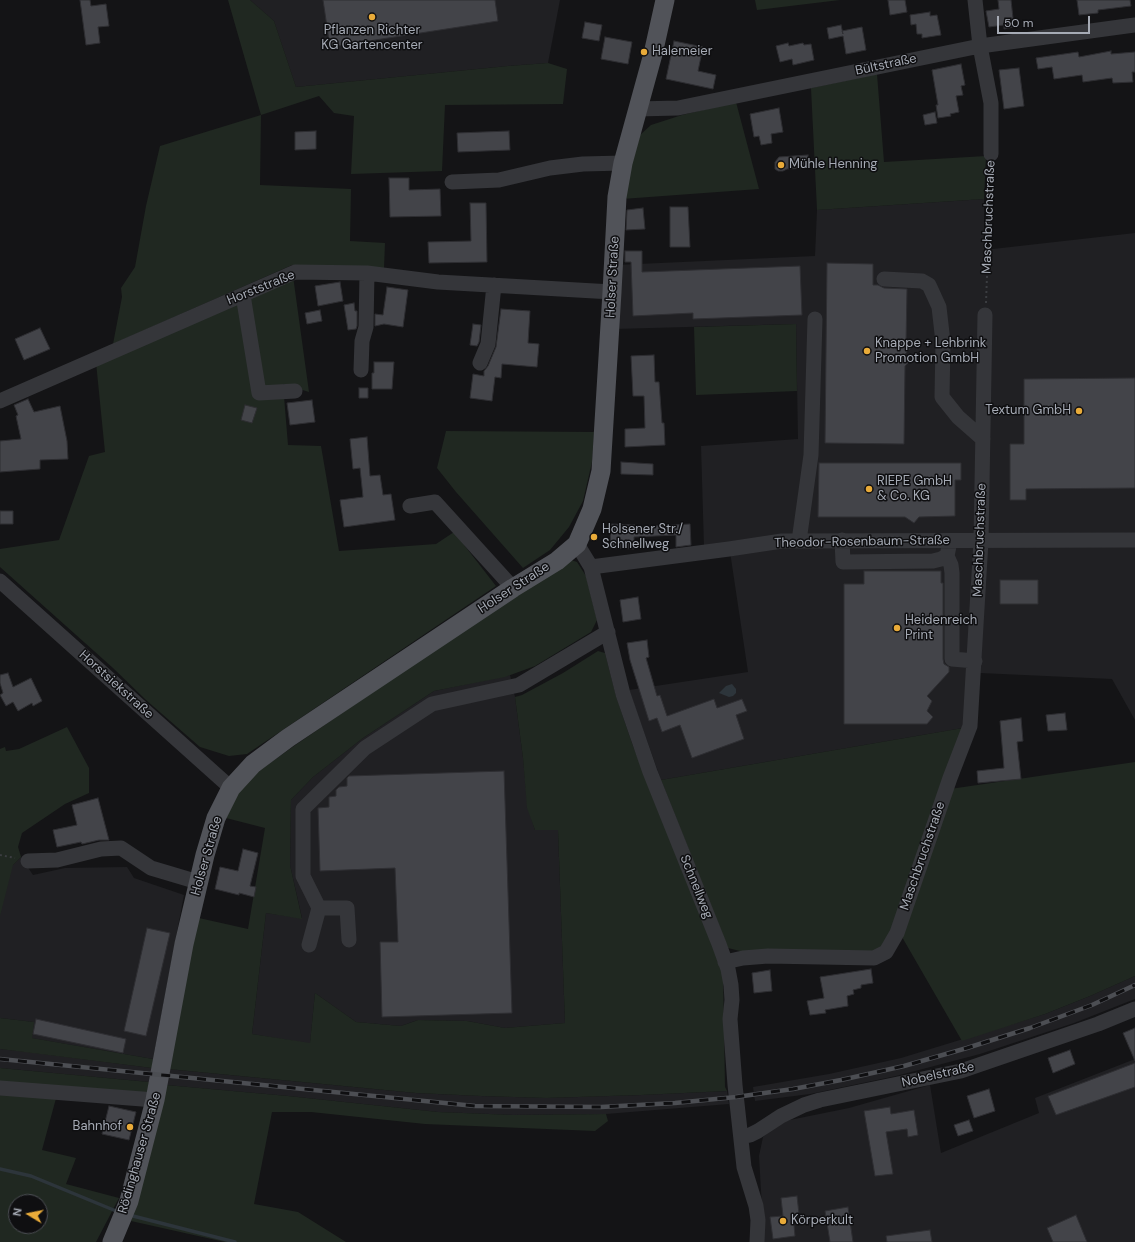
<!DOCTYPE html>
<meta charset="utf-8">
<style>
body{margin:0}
#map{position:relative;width:1135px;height:1242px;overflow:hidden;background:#141416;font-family:"DM Sans",sans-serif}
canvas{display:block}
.north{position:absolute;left:8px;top:1194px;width:40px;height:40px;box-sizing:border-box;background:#0f0f11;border:1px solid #4b4d53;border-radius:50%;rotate:280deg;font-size:11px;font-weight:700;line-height:16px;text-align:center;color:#a6abb5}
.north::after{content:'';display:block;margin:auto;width:14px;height:18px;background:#e9ab39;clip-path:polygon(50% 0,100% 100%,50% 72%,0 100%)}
.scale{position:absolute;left:997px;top:16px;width:93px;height:18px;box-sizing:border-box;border:2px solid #a6abb5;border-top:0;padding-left:5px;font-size:12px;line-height:14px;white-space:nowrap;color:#a6abb5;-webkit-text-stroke:3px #0f0f11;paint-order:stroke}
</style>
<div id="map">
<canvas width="1135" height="1242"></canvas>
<div class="north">N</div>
<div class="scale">50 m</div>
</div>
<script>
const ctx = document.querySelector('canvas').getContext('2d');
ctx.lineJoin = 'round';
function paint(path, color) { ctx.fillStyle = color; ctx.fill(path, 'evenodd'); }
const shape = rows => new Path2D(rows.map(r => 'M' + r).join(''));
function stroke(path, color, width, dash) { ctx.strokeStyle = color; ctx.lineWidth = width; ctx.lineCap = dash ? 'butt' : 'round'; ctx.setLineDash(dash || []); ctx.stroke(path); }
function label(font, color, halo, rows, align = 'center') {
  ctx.font = font + ' "DM Sans",sans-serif'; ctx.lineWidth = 3; ctx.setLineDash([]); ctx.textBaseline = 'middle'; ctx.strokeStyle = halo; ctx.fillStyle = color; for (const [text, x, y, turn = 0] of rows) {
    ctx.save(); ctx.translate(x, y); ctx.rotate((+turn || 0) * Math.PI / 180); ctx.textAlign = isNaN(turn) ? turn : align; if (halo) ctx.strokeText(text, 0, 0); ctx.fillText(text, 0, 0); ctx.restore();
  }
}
const built = shape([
 [250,0,560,0,548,63,508,66,296,87,274,21],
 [984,199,984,250,1135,233,1135,720,1112,679,980,673,963,728,661,780,629,690,748,672,729,545,704,547,701,446,798,439,796,324,614,329,616,265,815,256,817,210],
 [510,675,515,697,523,758,528,808,535,830,558,830,565,1023,505,1028,467,1021,418,1020,401,1026,356,1022,315,993,310,1044,252,1034,266,913,302,918,290,865,291,800,313,777,363,738,434,691],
 [21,857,33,875,65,868,127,867,134,878,184,895,153,1059,31,1038,33,1022,0,1018,0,878],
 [1135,976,1135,999,1074,1023,980,1054,896,1076,810,1094,755,1101,753,1087,829,1074,901,1058,1045,1014,1090,996],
 [0,1049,28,1052,152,1068,149,1082,0,1068],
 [1135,1059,1135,1242,764,1242,759,1156,763,1137,780,1122,849,1108,930,1085,941,1153,1039,1113,1035,1098],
 [168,1069,416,1093,481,1096,546,1098,641,1095,727,1091,729,1104,606,1114,514,1115,438,1112,288,1096,166,1085]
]);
const green = shape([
 [228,0,250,0,274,21,296,87,508,66,548,63,567,69,563,104,445,105,442,171,351,174,354,116,334,113,319,96,261,115,260,185,351,189,350,241,385,243,384,268,292,265,113,344,122,297,121,288,135,267,146,206,160,146,261,115],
 [755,0,840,0,757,10],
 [877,74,884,162,986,156,984,199,817,210,811,88],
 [736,102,759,189,622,199,640,135,651,125,682,115],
 [293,276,309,392,283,384,288,445,321,446,339,551,436,544,454,532,496,586,247,754,229,756,200,747,146,700,113,668,0,567,0,549,59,540,89,456,105,452,96,362],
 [796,324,797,391,696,395,694,327],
 [446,431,594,432,592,462,583,501,569,527,550,550,523,568,456,492,437,468],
 [568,559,577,562,586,576,597,620,591,632,535,666,505,677,434,691,363,738,313,777,291,800,290,865,302,919,266,913,252,1034,310,1043,315,993,356,1022,401,1026,418,1020,467,1021,505,1028,565,1023,558,830,535,830,527,808,523,758,515,697,522,695,563,673,598,651,605,653,616,696,633,746,723,971,725,1087,727,1091,641,1095,546,1098,481,1096,416,1093,168,1069,176,1019,199,918,248,929,265,828,226,818,240,789,259,771,294,746],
 [67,727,89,768,89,793,65,804,22,833,18,847,21,857,13,865,0,916,0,749,5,747,6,751,19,749],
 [963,728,892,933,880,949,866,953,740,951,728,948,661,780],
 [1135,762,1135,976,1090,996,1045,1014,962,1041,902,937,950,789],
 [0,1018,34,1022,32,1038,153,1059,152,1068,0,1049],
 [0,1068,149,1082,146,1098,58,1091,42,1150,76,1158,66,1184,119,1198,96,1242,0,1242],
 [16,1202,40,1202,40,1226,16,1226],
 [166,1085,288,1096,438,1112,514,1115,606,1114,608,1121,595,1131,425,1124,311,1112,272,1112,254,1204,298,1212,346,1242,225,1242,131,1221]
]);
const water = shape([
 [732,684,736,689,736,693,733,696,729,697,719,693,726,686]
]);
const stream = shape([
 [0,1169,31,1176,116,1211],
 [133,1216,235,1242]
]);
const building = shape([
 [80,0,90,0,91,6,106,4,109,26,98,27,100,43,86,45,80,0],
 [323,0,495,0,498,21,330,47,323,0],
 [888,0,905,0,907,12,890,15,888,0],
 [998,0,1011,0,1014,27,1004,29,1004,25,989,27,986,11,999,9,998,0],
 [1077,0,1130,0,1131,6,1098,10,1098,13,1079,15,1077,0],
 [930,12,930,16,937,15,941,35,922,38,922,34,917,34,916,24,911,25,910,15,930,12],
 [585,22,602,25,599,41,582,38,585,22],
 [841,25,843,34,842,31,862,27,866,50,846,54,843,36,829,39,827,28,841,25],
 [605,37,632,42,628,64,601,59,605,37],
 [674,41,703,47,698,71,716,75,713,89,666,79,674,41],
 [788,43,789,46,803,43,804,45,811,44,814,60,793,65,792,59,780,62,776,46,788,43],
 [1111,51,1111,54,1135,52,1135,72,1132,72,1133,82,1113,83,1112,78,1083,82,1082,75,1054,79,1052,67,1038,69,1036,58,1078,52,1079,57,1111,51],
 [961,64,965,85,961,86,963,95,956,96,959,112,950,114,951,116,938,118,936,105,938,105,932,70,961,64],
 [1019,68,1024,106,1004,109,999,70,1019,68],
 [779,108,783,132,771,134,772,143,761,145,759,136,754,137,750,114,779,108],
 [935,112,937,123,925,125,923,115,935,112],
 [316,131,316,149,295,150,295,132,316,131],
 [509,131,510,150,458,152,457,133,509,131],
 [808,155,808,168,787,169,783,171,778,171,775,169,775,162,779,157,808,155],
 [389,178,409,178,409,190,440,189,441,216,390,217,389,178],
 [470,203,486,203,487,262,429,263,428,242,471,241,470,203],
 [670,207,688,207,690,247,670,247,670,207],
 [643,208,645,229,626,230,627,210,643,208],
 [625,251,642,251,642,272,800,266,802,315,693,319,693,313,633,316,631,262,625,262,625,251],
 [827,263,873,264,873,285,878,285,884,288,907,289,906,343,911,348,905,354,911,360,905,366,904,444,825,443,827,263],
 [340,282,343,301,318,306,315,286,340,282],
 [387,287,408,290,403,327,384,324,375,326,375,314,383,315,387,287],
 [354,303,355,311,357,311,357,326,356,329,348,330,344,305,354,303],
 [501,309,530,311,528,343,539,344,537,367,502,364,501,378,495,377,492,401,470,398,473,374,484,376,484,371,488,366,496,347,501,309],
 [320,310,322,321,307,324,305,313,320,310],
 [473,324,481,325,479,342,477,346,470,345,473,324],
 [40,328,50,349,24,360,15,339,40,328],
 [654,355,655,382,659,382,662,423,664,423,665,445,625,447,625,429,645,428,644,396,633,396,631,356,654,355],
 [374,362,394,362,392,389,372,389,372,373,374,373,374,362],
 [1135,378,1135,488,1026,489,1026,500,1010,500,1010,444,1024,444,1024,379,1135,378],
 [359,388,368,388,368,398,359,398,359,388],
 [28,399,34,412,60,406,67,441,68,459,40,460,40,469,0,472,0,441,21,439,16,416,18,415,14,405,28,399],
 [312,400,315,422,290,425,287,403,312,400],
 [245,405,257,408,252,423,241,420,245,405],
 [367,437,370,476,380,475,383,495,391,494,395,520,344,527,340,500,363,497,360,468,353,469,350,439,367,437],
 [621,462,653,464,653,475,621,474,621,462],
 [819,463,961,463,961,480,955,480,955,516,919,517,914,523,905,517,818,517,819,463],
 [0,511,13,511,13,524,0,524,0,511],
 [611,524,635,525,635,527,690,524,691,545,676,547,676,535,634,537,634,549,610,548,611,524],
 [864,571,941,571,941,583,943,583,943,659,944,664,949,667,949,672,927,696,932,701,927,711,933,717,927,724,844,724,844,584,864,584,864,571],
 [1000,580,1038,580,1038,604,1000,604,1000,580],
 [638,597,641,619,623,622,620,600,638,597],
 [647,640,649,657,646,658,657,696,660,695,667,716,714,699,717,708,742,699,747,711,736,715,744,739,692,758,680,725,662,732,657,718,649,721,630,660,627,643,647,640],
 [8,673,13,687,31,678,42,701,33,706,32,703,18,711,13,702,6,706,0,695,3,693,0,683,0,675,8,673],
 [1065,713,1067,730,1048,731,1046,715,1065,713],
 [1021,718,1023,741,1017,742,1021,779,978,783,977,771,1004,768,1000,721,1021,718],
 [504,771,512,1013,382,1017,380,942,398,942,395,868,320,871,318,808,329,807,329,797,336,796,336,790,339,787,347,786,347,778,349,776,504,771],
 [98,798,109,840,99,840,82,844,81,842,57,847,53,830,77,825,72,805,98,798],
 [243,849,258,853,250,886,256,887,254,897,239,893,239,895,215,889,220,867,238,871,243,849],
 [147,928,170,933,146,1036,124,1031,147,928],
 [871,969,873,983,861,985,861,988,853,990,854,994,847,996,848,1006,825,1010,826,1013,810,1015,807,1001,824,998,820,977,871,969],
 [770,970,772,991,754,993,752,973,770,970],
 [36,1019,126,1039,123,1053,33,1034,36,1019],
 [1135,1028,1135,1061,1123,1033,1135,1028],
 [1070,1050,1075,1064,1053,1073,1048,1058,1070,1050],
 [1135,1063,1135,1087,1056,1115,1048,1096,1135,1063],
 [989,1089,995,1111,974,1118,967,1096,989,1089],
 [109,1106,136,1112,129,1140,102,1134,109,1106],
 [890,1107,891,1114,914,1110,918,1135,908,1137,907,1129,886,1132,893,1174,875,1176,864,1111,890,1107],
 [969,1120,973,1131,958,1136,954,1125,969,1120],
 [797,1196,799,1214,793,1215,795,1236,773,1239,770,1217,783,1216,781,1198,797,1196],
 [848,1207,853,1242,830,1242,825,1211,848,1207],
 [1076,1215,1087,1242,1053,1242,1047,1228,1076,1215],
 [930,1230,932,1242,887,1242,886,1236,930,1230]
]);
const path = shape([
 [986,303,991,167],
 [0,855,15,858]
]);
const minor = shape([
 [975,0,980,46,991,103,991,154],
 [637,109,678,108,980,46,1135,25],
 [452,182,499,180,550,168,583,164,623,163],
 [884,279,922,281,929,285,939,307,943,342,942,397,958,417,983,439],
 [243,295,259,393,295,391],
 [480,363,488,344,494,285],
 [361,370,362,341,366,327,367,273],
 [0,401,295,272,367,273,438,282,612,292],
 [410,506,435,502,513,588],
 [842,540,843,562,933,561,941,559,947,556,950,541],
 [799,541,811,455,815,319],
 [577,544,591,567,623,694,650,772,719,944,728,969,731,985,732,1000,730,1019,735,1085,744,1167,756,1206,758,1220,757,1242],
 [947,556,951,565,952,573,952,659,975,661],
 [591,567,729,549,782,541,1135,540],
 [0,581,231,788],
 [28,861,57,860,101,849,121,848,151,868,198,882],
 [349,940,347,908,319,908,303,876,303,809,365,748,432,704,519,685,608,632],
 [309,945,319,908],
 [725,962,743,958,768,956,874,958,886,952,897,933,950,778,970,726,981,541,985,315],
 [0,1088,155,1100],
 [741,1137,750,1135,758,1131,781,1116,804,1105,820,1100,961,1071,1098,1024,1135,1009]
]);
const major = shape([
 [112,1242,129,1201,155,1100,184,944,205,855,216,818,231,788,253,764,288,738,513,588,557,561,577,544,592,509,601,471,612,292,617,197,623,163,653,54,665,0]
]);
const rail = shape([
 [0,1059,475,1106,601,1107,675,1103,736,1097,793,1089,841,1080,904,1066,967,1048,1030,1028,1092,1005,1135,985]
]);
const markers = [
 [372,17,4,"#e9ab39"],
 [644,52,4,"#e9ab39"],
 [781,165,4,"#e9ab39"],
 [867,351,4,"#e9ab39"],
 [1079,411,4,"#e9ab39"],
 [869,489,4,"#e9ab39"],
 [594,537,4,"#e9ab39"],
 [897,628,4,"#e9ab39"],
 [130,1127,4,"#e9ab39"],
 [783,1221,4,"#e9ab39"]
];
const poiNames = [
 ["Pflanzen Richter",372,31,"center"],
 ["KG Gartencenter",372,46,"center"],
 ["Halemeier",652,52],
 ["Mühle Henning",789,165],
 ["Knappe + Lehbrink",875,344],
 ["Promotion GmbH",875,359],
 ["Textum GmbH",1071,411,"right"],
 ["RIEPE GmbH",877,482],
 ["& Co. KG",877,497],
 ["Holsener Str./",602,530],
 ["Schnellweg",602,545],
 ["Heidenreich",905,621],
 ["Print",905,636],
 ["Bahnhof",122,1127,"right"],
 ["Körperkult",791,1221]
];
const streetNames = [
 ["Bültstraße",886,65,-12],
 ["Maschbruchstraße",989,217,-88],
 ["Holser Straße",613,277,-87],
 ["Horststraße",261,288,-22],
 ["Maschbruchstraße",980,540,-88],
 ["Theodor-Rosenbaum-Straße",862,542,-1],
 ["Holser Straße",514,588,-33],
 ["Horstsiekstraße",116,685,42],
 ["Holser Straße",207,856,-74],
 ["Maschbruchstraße",923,856,-71],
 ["Schnellweg",696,887,68],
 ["Nobelstraße",938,1075,-13],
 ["Rödinghauser Straße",140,1153,-74]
];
paint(built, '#202023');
paint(green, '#202821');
paint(water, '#2d353b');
stroke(stream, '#2d353b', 3.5);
paint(building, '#434449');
stroke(building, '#2e2e32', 1);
stroke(path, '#3b3d41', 2, [2, 3]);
stroke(minor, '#35363a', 15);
stroke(major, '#515359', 19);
stroke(rail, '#4c4e53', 4.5);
stroke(rail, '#0f0f11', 3, [9]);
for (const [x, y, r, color] of markers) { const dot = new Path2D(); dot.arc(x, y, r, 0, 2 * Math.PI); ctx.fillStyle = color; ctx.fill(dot); stroke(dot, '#0f0f11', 1.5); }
label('13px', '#a6abb5', '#0f0f11', poiNames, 'left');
label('13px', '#a6abb5', '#0f0f11', streetNames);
</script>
